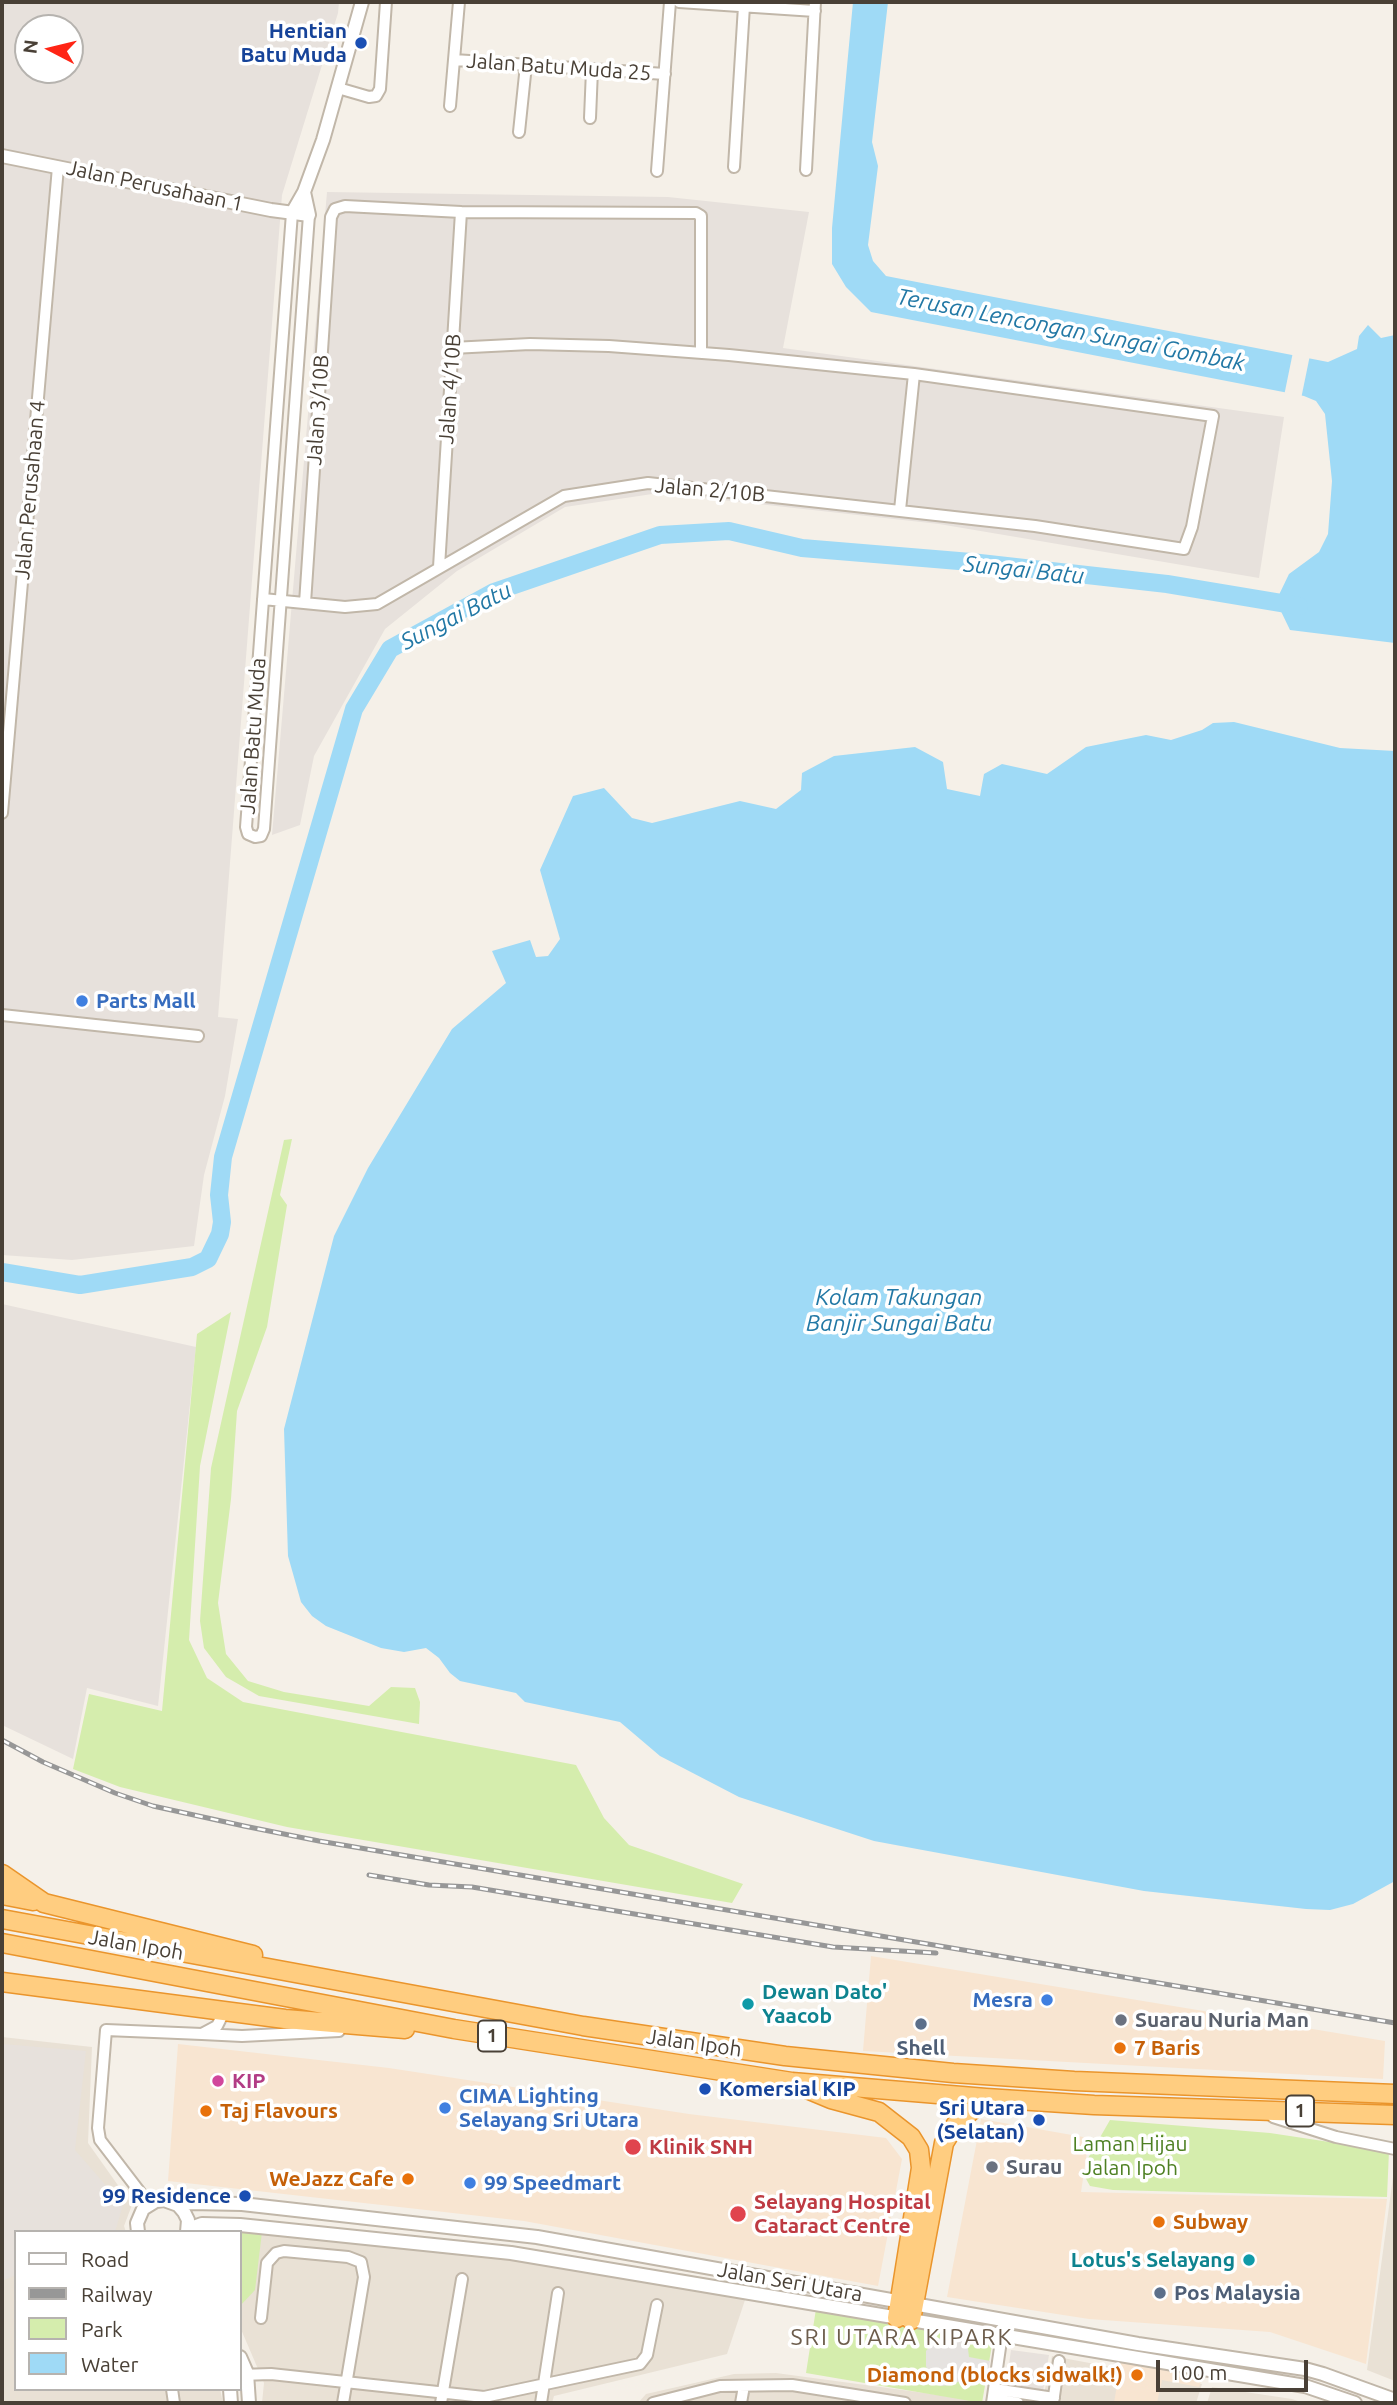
<!DOCTYPE html>
<style>
body{margin:0}
#map{position:relative;width:1397px;height:2405px;overflow:hidden;background:#f5f0e8;font-family:Ubuntu,sans-serif}
canvas{display:block}
.frame{position:absolute;inset:0;border:4px solid #494036;pointer-events:none}
.legend{position:absolute;left:14px;top:2230px;width:228px;height:161px;box-sizing:border-box;background:#fff;border:2px solid #b6b3af;margin:0;padding:9px 12px;list-style:none;font-size:21px;color:#494036}
.legend li{display:flex;align-items:center;gap:14px;height:35px}
.legend b{width:35px;border:2px solid #b6b3af}
.north{position:absolute;left:14px;top:14px;width:70px;height:70px;box-sizing:border-box;background:#fff;border:2px solid #b6b3af;border-radius:50%;rotate:277deg;font-size:19px;font-weight:700;line-height:28px;text-align:center;color:#494036}
.north::after{content:'';display:block;margin:auto;width:24px;height:32px;background:#ff2515;clip-path:polygon(50% 0,100% 100%,50% 72%,0 100%)}
.scale{position:absolute;left:1156px;top:2360px;width:152px;height:32px;box-sizing:border-box;border:4px solid #494036;border-top:0;padding-left:9px;font-size:21px;line-height:24px;white-space:nowrap;color:#494036;-webkit-text-stroke:5px #fff;paint-order:stroke}
</style>
<div id="map">
<canvas width="1397" height="2405"></canvas>
<div class="frame"></div>
<ul class="legend">
<li><b style="height:9px;background:#fff"></b>Road</li>
<li><b style="height:9px;background:#979797"></b>Railway</li>
<li><b style="height:19px;background:#d5edad"></b>Park</li>
<li><b style="height:19px;background:#9fdaf6"></b>Water</li>
</ul>
<div class="north">N</div>
<div class="scale">100 m</div>
</div>
<script>
const ctx = document.querySelector('canvas').getContext('2d');
ctx.lineJoin = 'round';
function paint(path, color) { ctx.fillStyle = color; ctx.fill(path, 'evenodd'); }
const shape = rows => new Path2D(rows.map(r => 'M' + r).join(''));
function stroke(path, color, width, dash) { ctx.strokeStyle = color; ctx.lineWidth = width; ctx.lineCap = dash ? 'butt' : 'round'; ctx.setLineDash(dash || []); ctx.stroke(path); }
function label(font, color, halo, rows, align = 'center') {
  ctx.font = font + ' Ubuntu,sans-serif'; ctx.lineWidth = 7; ctx.setLineDash([]); ctx.textBaseline = 'middle'; ctx.strokeStyle = halo; ctx.fillStyle = color; for (const [text, x, y, turn = 0] of rows) {
    ctx.save(); ctx.translate(x, y); ctx.rotate((+turn || 0) * Math.PI / 180); ctx.textAlign = isNaN(turn) ? turn : align; if (halo) ctx.strokeText(text, 0, 0); ctx.fillText(text, 0, 0); ctx.restore();
  }
}
const residential = shape([
 [2,2037,92,2047,88,2143,132,2205,124,2226,126,2232,16,2232,16,2389,220,2389,223,2403,2,2403],
 [1395,2162,1395,2381,1367,2370],
 [218,2226,555,2265,746,2297,727,2354,554,2396,552,2403,262,2403,264,2383,240,2327,240,2232,211,2232],
 [1052,2356,1202,2384,1196,2403,1018,2403,1019,2389,1044,2394],
 [776,2373,999,2403,638,2403,646,2394,734,2374],
 [1212,2387,1292,2399,1304,2403,1207,2403]
]);
const commercial = shape([
 [871,1956,1385,2041,1383,2079,863,2051],
 [178,2044,389,2068,689,2114,886,2138,902,2159,878,2286,524,2221,168,2181],
 [981,2119,1089,2138,1081,2192,1387,2199,1366,2364,1270,2332,1089,2319,947,2297],
 [1121,2361,1203,2377,1199,2387,1162,2380,1157,2403,1114,2403]
]);
const industrial = shape([
 [2,2,339,2,338,13,282,195,218,1017,238,1019,225,1096,204,1175,194,1246,72,1260,2,1255],
 [28,28,70,28,70,70,28,70],
 [327,192,668,197,809,212,783,348,1284,417,1259,578,939,524,659,493,565,507,457,571,385,629,314,756,300,825,272,835],
 [2,1304,196,1347,158,1706,87,1688,73,1759,2,1725],
 [2,2044,86,2051,75,2150,123,2205,115,2232,16,2232,16,2275,2,2281],
 [1011,2350,1049,2355,1043,2391,1006,2385]
]);
const green = shape([
 [292,1139,280,1195,287,1205,267,1327,237,1411,231,1499,218,1603,226,1654,248,1681,284,1692,369,1706,391,1687,415,1688,420,1702,419,1724,259,1696,226,1677,204,1648,200,1621,211,1468,284,1140],
 [231,1312,200,1466,189,1640,207,1678,243,1702,576,1765,604,1818,629,1845,743,1884,732,1903,287,1827,120,1787,73,1769,89,1694,162,1711,197,1334],
 [1110,2120,1270,2133,1389,2151,1387,2197,1113,2190,1090,2186,1085,2177,1087,2160],
 [218,2226,262,2232,255,2290,240,2306,240,2232,211,2232],
 [816,2309,993,2339,982,2403,806,2373]
]);
const parking = shape([
 [954,2335,967,2341,969,2357,990,2361,986,2380,967,2377,952,2385,940,2386,930,2379,926,2366,926,2351,936,2339]
]);
const water = shape([
 [853,2,888,2,872,142,878,166,868,245,873,261,886,276,1328,362,1357,349,1359,336,1368,325,1381,338,1395,335,1395,643,1290,630,1276,601,1289,574,1319,552,1328,534,1332,481,1325,414,1316,401,1304,396,871,312,846,287,832,264,832,228],
 [1234,722,1340,748,1395,751,1395,1881,1353,1904,1330,1910,1306,1909,1144,1891,874,1841,739,1797,660,1756,620,1722,525,1702,516,1693,460,1681,450,1673,439,1658,426,1648,404,1652,381,1648,326,1626,312,1616,301,1602,288,1556,284,1429,334,1236,368,1168,452,1029,506,983,492,951,530,940,536,957,548,956,560,939,540,870,573,796,604,788,632,818,652,823,740,801,776,809,801,790,802,773,834,756,915,747,943,762,947,789,980,796,984,774,1002,764,1047,774,1086,747,1146,735,1171,740,1202,730,1213,723]
]);
const pier = shape([
 [1293,352,1310,355,1301,399,1284,396]
]);
const river = shape([
 [2,1272,80,1285,192,1267,208,1259,220,1234,222,1222,219,1195,223,1157,354,709,390,649,494,592,660,535,729,531,802,548,971,562,1167,584,1299,606]
]);
const minor = shape([
 [679,2,815,11],
 [454,60,665,74],
 [338,88,369,97,376,96,380,89,386,2],
 [450,106,459,2],
 [590,118,592,70],
 [519,132,526,65],
 [734,167,744,6],
 [806,170,815,2],
 [657,171,670,2],
 [292,213,246,827,248,834,255,837,261,836,264,829,309,215],
 [900,510,914,374],
 [439,567,461,212],
 [263,599,345,607,377,604,564,496,648,483,1035,526,1184,549,1192,527,1213,416,914,374,729,355,609,346,530,344,452,348],
 [305,603,331,217,335,209,345,206,461,212,696,213,701,216,701,353],
 [2,813,58,167],
 [2,1015,198,1036],
 [215,2009,221,2018,217,2026,202,2034,242,2036,339,2031],
 [1273,2117,1336,2137,1395,2149],
 [149,2204,100,2140,98,2128,106,2030,202,2034],
 [261,2318,267,2263,276,2253,284,2251,348,2257,361,2262,364,2277,343,2403],
 [240,2375,271,2374,484,2397,640,2364,647,2355,657,2305],
 [172,2389,174,2403],
 [994,2389,1054,2398],
 [993,2399,1018,2403],
 [441,2403,462,2279],
 [541,2403,558,2293],
 [653,2403,720,2386,792,2385,905,2403],
 [741,2403,744,2386],
 [992,2403,1004,2320],
 [1053,2403,1059,2361]
]);
const tertiary = shape([
 [2,156,271,210,309,215,304,192],
 [292,213,304,192,323,140,362,2],
 [178,2205,190,2203,242,2204,537,2237,1138,2344,1305,2369,1323,2374,1395,2400],
 [188,2229,202,2224,240,2225,511,2253,1305,2386,1355,2403],
 [138,2232,137,2223,143,2209,156,2201,164,2200,178,2205,184,2212,188,2220,187,2232],
 [240,2357,247,2373,249,2403],
 [230,2389,231,2403]
]);
const trunk = shape([
 [2,1874,44,1903,253,1955],
 [2,1895,33,1901],
 [2,1919,583,2026,785,2056,953,2073,1074,2081,1395,2094],
 [2,1943,454,2029,792,2082,986,2098,1094,2105,1395,2115],
 [2,1982,285,2019,405,2029],
 [807,2089,831,2099,879,2112,911,2137,919,2150,921,2168,897,2318],
 [911,2320,944,2143,956,2124,986,2098]
]);
const rail = shape([
 [2,1740,43,1762,115,1793,153,1806,244,1826,319,1841,1395,2023],
 [369,1875,429,1885,472,1887,833,1947,936,1953]
]);
const markers = [
 [361,43,7,"#1a4fb4"],
 [82,1001,7,"#3f7fe0"],
 [1047,2000,7,"#3f7fe0"],
 [748,2004,7,"#0f9aa8"],
 [1121,2020,7,"#6b7280"],
 [921,2024,7,"#5c6f8a"],
 [1120,2048,7,"#e8710a"],
 [218,2081,7,"#d1479c"],
 [705,2089,7,"#1a4fb4"],
 [445,2108,7,"#3f7fe0"],
 [206,2111,7,"#e8710a"],
 [1039,2120,7,"#1a4fb4"],
 [633,2147,9,"#e0444e"],
 [992,2167,7,"#6b7280"],
 [408,2179,7,"#e8710a"],
 [470,2183,7,"#3f7fe0"],
 [245,2196,7,"#1a4fb4"],
 [738,2214,9,"#e0444e"],
 [1159,2222,7,"#e8710a"],
 [1249,2260,7,"#0f9aa8"],
 [1160,2293,7,"#5c6f8a"],
 [1137,2375,7,"#e8710a"]
];
const shields = [
 [492,2036,28],
 [1300,2111,28]
];
const shieldNames = [
 ["1",492,2036],
 ["1",1300,2111]
];
const transitNames = [
 ["Hentian",347,31],
 ["Batu Muda",347,55],
 ["Komersial KIP",719,2089,"left"],
 ["Sri Utara",1025,2108],
 ["(Selatan)",1025,2132],
 ["99 Residence",231,2196]
];
const streetNames = [
 ["Jalan Batu Muda 25",559,67,4],
 ["Jalan Perusahaan 1",155,186,12],
 ["Jalan 4/10B",450,389,-86],
 ["Jalan 3/10B",318,410,-86],
 ["Jalan Perusahaan 4",30,490,-85],
 ["Jalan 2/10B",710,490,5],
 ["Jalan Batu Muda",253,736,-86],
 ["Jalan Ipoh",136,1945,10],
 ["Jalan Ipoh",694,2043,8],
 ["Jalan Seri Utara",790,2282,10]
];
const shopNames = [
 ["Parts Mall",96,1001],
 ["Mesra",1033,2000,"right"],
 ["CIMA Lighting",459,2096],
 ["Selayang Sri Utara",459,2120],
 ["99 Speedmart",484,2183]
];
const cultureNames = [
 ["Dewan Dato'",762,1992],
 ["Yaacob",762,2016],
 ["Lotus's Selayang",1235,2260,"right"]
];
const worshipNames = [
 ["Suarau Nuria Man",1135,2020],
 ["Surau",1006,2167]
];
const serviceNames = [
 ["Shell",921,2048],
 ["Pos Malaysia",1174,2293,"left"]
];
const foodNames = [
 ["7 Baris",1134,2048],
 ["Taj Flavours",220,2111],
 ["WeJazz Cafe",394,2179,"right"],
 ["Subway",1173,2222],
 ["Diamond (blocks sidwalk!)",1123,2375,"right"]
];
const hotelNames = [
 ["KIP",232,2081]
];
const parkNames = [
 ["Laman Hijau",1130,2144],
 ["Jalan Ipoh",1130,2168]
];
const healthNames = [
 ["Klinik SNH",649,2147],
 ["Selayang Hospital",754,2202],
 ["Cataract Centre",754,2226]
];
const waterNames = [
 ["Terusan Lencongan Sungai Gombak",1071,330,11],
 ["Sungai Batu",1024,570,6],
 ["Sungai Batu",456,616,-27],
 ["Kolam Takungan",899,1297],
 ["Banjir Sungai Batu",899,1323]
];
const neighbourhoodNames = [
 ["SRI UTARA KIPARK",902,2337]
];
paint(residential, '#e9e1d5');
paint(commercial, '#f8e5d1');
paint(industrial, '#e7e1dc');
paint(green, '#d5edad');
paint(parking, '#e6e3e0');
paint(water, '#9fdaf6');
paint(pier, '#f5f0e8');
stroke(river, '#9fdaf6', 18);
stroke(minor, '#c1b7a9', 14);
stroke(tertiary, '#c1b7a9', 16);
stroke(trunk, '#ea952c', 21);
stroke(minor, '#fff', 10);
stroke(tertiary, '#fff', 12);
stroke(trunk, '#ffcd80', 18);
stroke(rail, '#979797', 5);
stroke(rail, '#fff', 2.5, [8]);
for (const [x, y, r, color] of markers) { const dot = new Path2D(); dot.arc(x, y, r, 0, 2 * Math.PI); ctx.fillStyle = color; ctx.fill(dot); stroke(dot, '#fff', 2.5); }
for (const [x, y, w] of shields) { const box = new Path2D(); box.roundRect(x - w / 2, y - 15.5, w, 31, 5); ctx.fillStyle = '#fff'; ctx.fill(box); stroke(box, '#494036', 2); }
label('bold 19px', '#494036', null, shieldNames);
label('bold 21px', '#164399', '#fff', transitNames, 'right');
label('21px', '#494036', '#fff', streetNames);
label('bold 21px', '#366cbe', '#fff', shopNames, 'left');
label('bold 21px', '#0d838f', '#fff', cultureNames, 'left');
label('bold 21px', '#5b616d', '#fff', worshipNames, 'left');
label('bold 21px', '#4e5e75', '#fff', serviceNames);
label('bold 21px', '#c56008', '#fff', foodNames, 'left');
label('bold 21px', '#b23c85', '#fff', hotelNames, 'left');
label('21px', '#4e8023', '#fff', parkNames);
label('bold 21px', '#be3a42', '#fff', healthNames, 'left');
label('italic 23px', '#2278a5', '#fff', waterNames);
ctx.letterSpacing = '2px';
label('23px', '#6d5d4c', '#fff', neighbourhoodNames);
ctx.letterSpacing = '0px';
</script>
